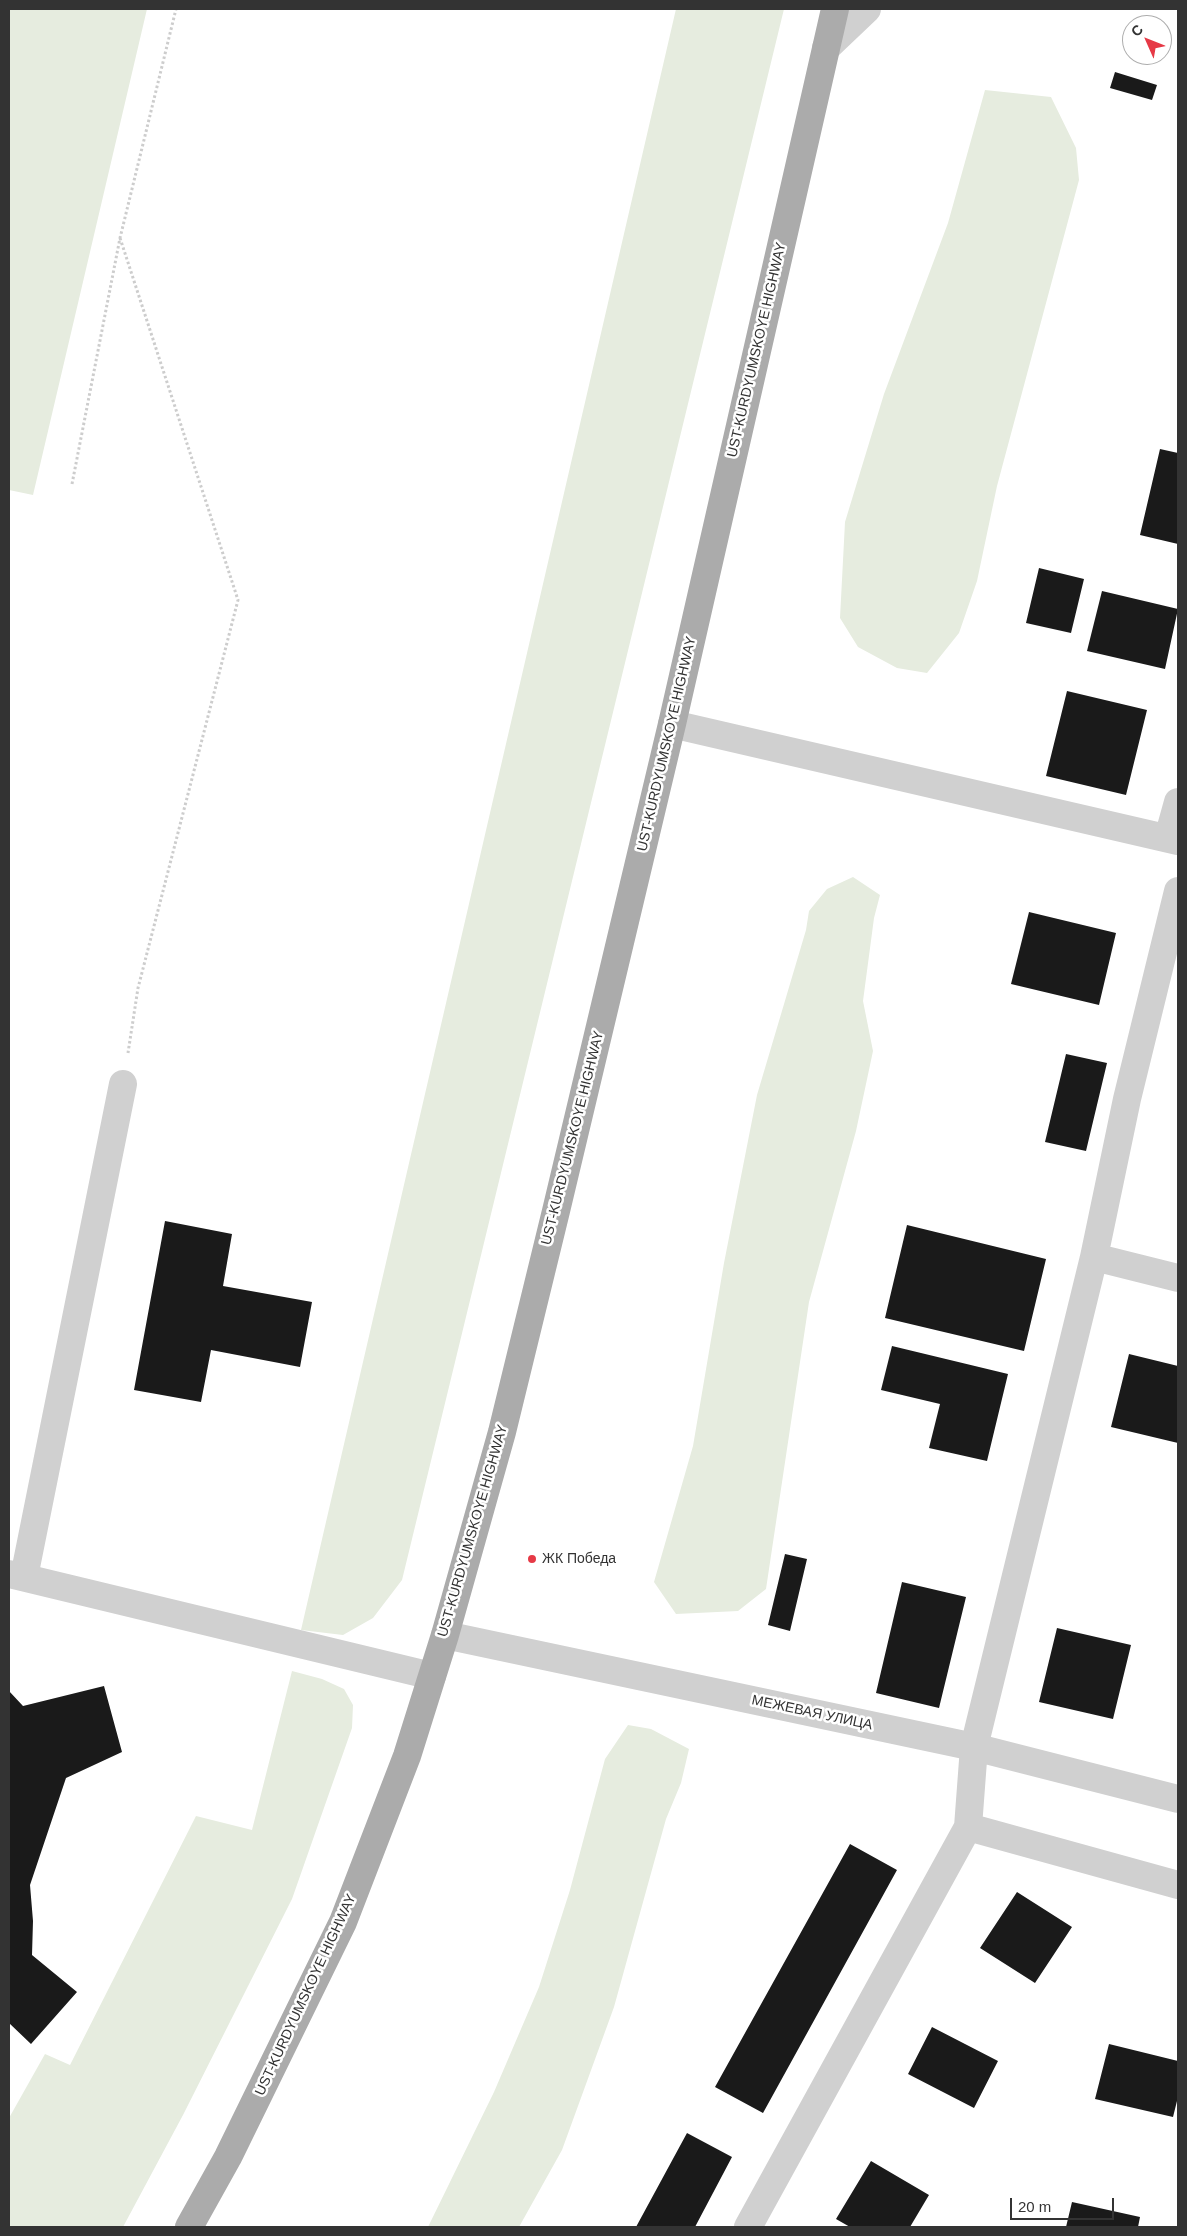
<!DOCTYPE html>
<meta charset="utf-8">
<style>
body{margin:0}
#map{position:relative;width:1187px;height:2236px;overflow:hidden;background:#fff;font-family:Helvetica,sans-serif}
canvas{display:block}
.frame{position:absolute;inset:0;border:10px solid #333;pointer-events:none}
.north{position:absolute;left:1122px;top:15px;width:50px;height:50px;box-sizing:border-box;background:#fff;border:1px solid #adadad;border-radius:50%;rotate:314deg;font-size:14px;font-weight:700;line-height:20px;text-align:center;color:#333}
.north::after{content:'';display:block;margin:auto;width:18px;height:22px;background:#e63946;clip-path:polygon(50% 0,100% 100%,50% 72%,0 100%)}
.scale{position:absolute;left:1010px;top:2198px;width:104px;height:22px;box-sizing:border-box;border:2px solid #333;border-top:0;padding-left:6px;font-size:15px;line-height:18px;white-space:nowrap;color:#333;-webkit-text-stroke:4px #fff;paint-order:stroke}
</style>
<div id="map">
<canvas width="1187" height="2236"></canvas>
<div class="frame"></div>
<div class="north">С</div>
<div class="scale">20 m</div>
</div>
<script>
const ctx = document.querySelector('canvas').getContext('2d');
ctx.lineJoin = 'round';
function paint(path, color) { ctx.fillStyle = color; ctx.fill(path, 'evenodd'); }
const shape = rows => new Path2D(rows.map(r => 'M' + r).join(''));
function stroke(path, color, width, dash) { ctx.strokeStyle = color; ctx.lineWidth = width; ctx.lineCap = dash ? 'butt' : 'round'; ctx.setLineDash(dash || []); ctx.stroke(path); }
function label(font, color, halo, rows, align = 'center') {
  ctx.font = font + ' Helvetica,sans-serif'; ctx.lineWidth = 5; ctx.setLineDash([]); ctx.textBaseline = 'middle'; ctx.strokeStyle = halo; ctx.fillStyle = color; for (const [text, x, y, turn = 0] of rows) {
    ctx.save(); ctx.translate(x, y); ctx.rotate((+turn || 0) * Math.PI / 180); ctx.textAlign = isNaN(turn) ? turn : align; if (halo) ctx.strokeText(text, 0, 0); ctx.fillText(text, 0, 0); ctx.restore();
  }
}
const green = shape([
 [9,9,147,9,33,495,9,490],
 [676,9,784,9,402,1580,373,1618,343,1635,301,1630],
 [985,90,1051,97,1076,148,1079,180,997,486,977,581,959,633,927,673,897,668,858,647,840,618,845,522,884,394,948,223],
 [853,877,880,895,874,918,863,1001,873,1051,856,1131,809,1302,766,1589,738,1611,676,1614,654,1582,693,1446,724,1263,757,1095,806,930,809,911,827,889],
 [292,1671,322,1679,344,1689,353,1705,352,1728,292,1899,183,2115,123,2227,9,2227,9,2118,45,2054,70,2065,196,1816,252,1830],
 [628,1725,651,1729,689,1749,681,1783,666,1819,614,2007,562,2150,519,2227,428,2227,494,2092,539,1987,570,1890,605,1759]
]);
const building = shape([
 [1115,72,1157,85,1152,100,1110,88],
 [1160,449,1178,453,1178,544,1140,535],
 [1039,568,1084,579,1071,633,1026,623],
 [1102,591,1178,609,1165,669,1087,651],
 [1067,691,1147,710,1126,795,1046,776],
 [1029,912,1116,933,1099,1005,1011,984],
 [1066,1054,1107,1063,1086,1151,1045,1142],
 [165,1221,232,1234,223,1286,312,1302,300,1367,211,1350,201,1402,134,1390],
 [907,1225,1046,1259,1024,1351,885,1318],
 [892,1346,1008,1374,987,1461,929,1448,940,1404,881,1390],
 [1129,1354,1178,1366,1178,1443,1111,1427],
 [785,1554,807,1559,790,1631,768,1625],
 [902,1582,966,1597,939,1708,876,1693],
 [1057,1628,1131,1645,1113,1719,1039,1702],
 [104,1686,122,1752,66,1778,30,1885,33,1921,32,1955,77,1992,31,2044,9,2023,9,1691,23,1706],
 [850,1844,897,1870,763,2113,715,2087],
 [1017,1892,1072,1927,1035,1983,980,1948],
 [932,2027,998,2061,974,2108,908,2074],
 [1109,2044,1178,2061,1178,2097,1173,2117,1095,2099],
 [687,2133,732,2157,695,2227,636,2227],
 [871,2161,929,2195,910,2227,850,2227,836,2219],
 [1072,2202,1140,2217,1138,2227,1066,2227]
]);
const path = shape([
 [120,238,238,600,138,988,128,1053],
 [72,484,120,238,176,9]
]);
const minor = shape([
 [826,48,867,9],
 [672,724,1178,841],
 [1168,838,1178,802],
 [1094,1257,1127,1099,1178,891],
 [9,1574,432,1676],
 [24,1577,123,1084],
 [445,1635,974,1747,1178,1799],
 [968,1827,974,1747,1094,1257,1178,1278],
 [748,2227,968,1827,1178,1885]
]);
const major = shape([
 [189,2227,228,2157,343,1922,407,1756,445,1635,502,1432,556,1211,672,724,835,9]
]);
const markers = [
 [532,1559,5,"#e63946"]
];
const streetNames = [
 ["UST-KURDYUMSKOYE HIGHWAY",757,350,-77],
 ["UST-KURDYUMSKOYE HIGHWAY",667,744,-77],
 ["UST-KURDYUMSKOYE HIGHWAY",573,1138,-76],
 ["UST-KURDYUMSKOYE HIGHWAY",473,1531,-74],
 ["МЕЖЕВАЯ УЛИЦА",812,1713,12],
 ["UST-KURDYUMSKOYE HIGHWAY",306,1995,-65]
];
const poiNames = [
 ["ЖК Победа",542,1559]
];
paint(green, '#e6ecdf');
paint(building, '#1a1a1a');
stroke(path, '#cdcdcd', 3, [2.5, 2.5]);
stroke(minor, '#d0d0d0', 28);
stroke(major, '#ababab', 28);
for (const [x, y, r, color] of markers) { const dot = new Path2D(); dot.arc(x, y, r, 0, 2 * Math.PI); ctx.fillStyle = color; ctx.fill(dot); stroke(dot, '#fff', 2); }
label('14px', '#333', '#fff', streetNames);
label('14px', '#333', '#fff', poiNames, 'left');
</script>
